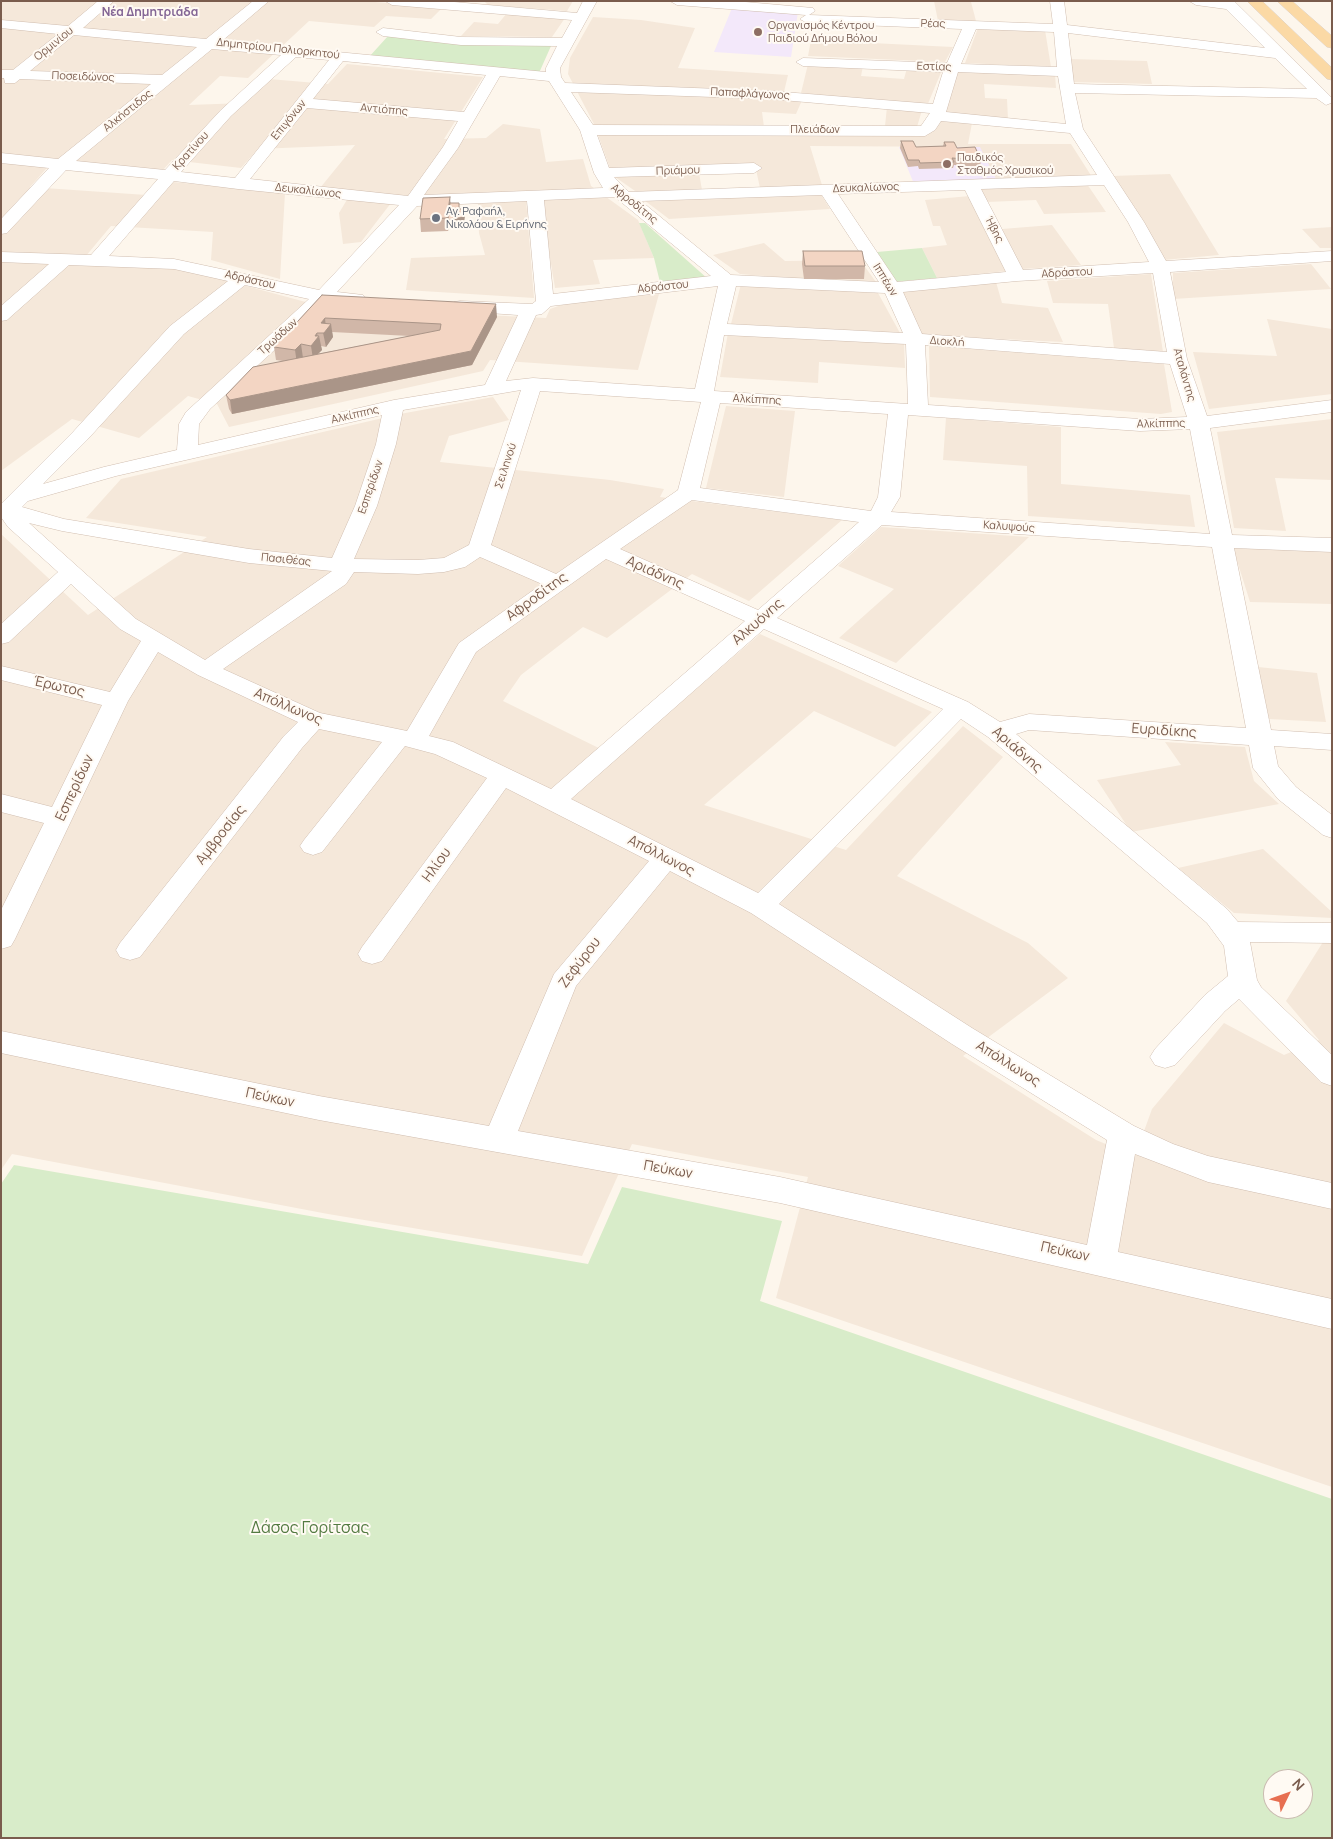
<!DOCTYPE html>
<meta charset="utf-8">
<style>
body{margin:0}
#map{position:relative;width:1333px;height:1839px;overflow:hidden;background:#fdf6ec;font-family:Manrope,sans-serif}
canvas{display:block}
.frame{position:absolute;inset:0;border:2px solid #7a5c4d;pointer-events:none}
.north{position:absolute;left:1263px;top:1769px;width:50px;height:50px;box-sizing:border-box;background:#fffaf3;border:1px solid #cabbb1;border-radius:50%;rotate:48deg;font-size:14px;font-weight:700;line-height:20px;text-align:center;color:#7a5c4d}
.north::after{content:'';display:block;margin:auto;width:18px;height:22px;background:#e76f51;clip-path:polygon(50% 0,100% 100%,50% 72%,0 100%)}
</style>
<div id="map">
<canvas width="1333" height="1839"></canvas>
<div class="frame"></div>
<div class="north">N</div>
</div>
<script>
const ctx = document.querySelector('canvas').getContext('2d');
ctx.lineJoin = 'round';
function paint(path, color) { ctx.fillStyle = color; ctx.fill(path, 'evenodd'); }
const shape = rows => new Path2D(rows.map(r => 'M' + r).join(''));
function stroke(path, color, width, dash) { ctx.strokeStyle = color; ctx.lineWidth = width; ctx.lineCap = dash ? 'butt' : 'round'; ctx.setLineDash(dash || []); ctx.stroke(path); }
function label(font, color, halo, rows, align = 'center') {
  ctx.font = font + ' Manrope,sans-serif'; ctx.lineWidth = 4; ctx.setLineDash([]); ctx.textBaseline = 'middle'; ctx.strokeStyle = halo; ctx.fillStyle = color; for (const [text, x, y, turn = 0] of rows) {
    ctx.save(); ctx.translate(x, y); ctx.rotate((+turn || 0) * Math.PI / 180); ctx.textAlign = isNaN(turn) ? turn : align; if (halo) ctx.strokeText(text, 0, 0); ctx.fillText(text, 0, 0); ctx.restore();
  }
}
const residential = shape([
 [1,1,364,1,442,8,431,19,386,16,374,27,309,21,248,78,220,76,189,105,244,103,269,79,328,84,347,64,483,77,444,139,486,138,503,124,540,129,546,162,583,159,591,186,638,220,654,258,593,260,600,284,555,288,539,191,408,196,320,188,355,145,258,149,241,168,172,160,162,171,53,161,30,187,161,196,173,182,285,193,280,279,211,260,213,232,111,226,80,263,184,269,324,307,546,318,550,309,567,303,659,294,638,370,490,360,483,371,229,427,217,404,188,396,139,438,72,419,1,471],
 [484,1,573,1,567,11,488,5],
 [934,1,1016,1,1017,2,971,2,976,21,938,21],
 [507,13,565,18,552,37,461,36,474,22,498,24],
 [593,17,641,20,695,28,678,68,788,75,783,96,803,98,796,114,762,112,764,127,595,126,568,74,570,58],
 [978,28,1045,30,1051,67,965,63],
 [811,40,892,44,953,47,945,62,808,56],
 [1068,59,1147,61,1152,84,1071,82],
 [808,64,863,66,861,76,904,79,907,68,942,70,927,106,801,93],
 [960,69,1055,74,1056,88,984,84,985,98,1007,99,1008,119,942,112,949,84],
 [887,107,922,110,917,127,885,126],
 [940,119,972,123,968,144,1071,144,1092,177,997,181,979,147,810,146,822,185,760,188,755,165,611,171,597,132,929,133],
 [699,173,702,190,638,193,615,177],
 [1170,174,1219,255,1163,260,1144,222,1112,176],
 [1087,184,1106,212,1044,214,1036,200,987,202,979,189],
 [820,193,830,209,669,219,644,200],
 [970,196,1007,271,937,278,922,248,947,245,940,226,933,226,925,200],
 [348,198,391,203,361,242,343,244,339,213],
 [526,200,534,298,406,290,411,258,485,255,479,233,478,204],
 [1052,225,1081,265,1022,269,1002,229],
 [1332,227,1332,248,1320,248,1302,229],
 [764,243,785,261,860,260,876,282,851,283,740,274,713,255],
 [1311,264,1331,289,1173,299,1173,273],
 [1151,274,1163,352,1114,348,1108,304,1053,303,1047,281],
 [996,282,1002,303,1048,308,1063,342,921,335,900,291],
 [741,284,878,293,900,333,731,324],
 [1267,319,1332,329,1332,394,1209,409,1193,352,1277,356],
 [728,333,904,343,905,368,819,362,818,383,720,377],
 [929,346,1164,364,1172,412,1161,414,930,397],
 [493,397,509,420,449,436,440,462,610,480,664,489,660,497,842,520,749,601,692,574,607,638,583,627,521,675,503,701,617,757,760,634,932,712,895,747,814,711,704,805,846,850,963,726,1003,757,897,876,1028,943,1068,978,963,1056,1096,1140,1135,1156,1152,1109,1224,1023,1284,1055,1319,1040,1286,1001,1323,942,1332,942,1332,1487,776,1298,808,1177,632,1144,582,1256,328,1214,12,1154,1,1170,1,534,88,615,207,537,86,518,121,479,400,414],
 [726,406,795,411,784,497,706,488],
 [946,418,1061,427,1061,484,1190,495,1195,527,1028,516,1027,466,943,460],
 [1332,419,1332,480,1275,478,1286,531,1234,528,1217,432],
 [881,527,1029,537,896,663,839,638,894,589,838,566],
 [1233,548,1332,551,1332,604,1250,602],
 [1258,667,1317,673,1326,722,1269,719],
 [1165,742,1245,747,1254,781,1279,804,1131,832,1097,780,1181,765],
 [1263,849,1332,912,1332,918,1234,913,1178,868]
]);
const education = shape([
 [732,8,798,12,791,57,714,52],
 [899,147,980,147,997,181,914,184]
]);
const green = shape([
 [388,36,551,46,539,73,369,57],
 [639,223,645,223,708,279,660,282,654,258],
 [922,248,937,278,895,282,877,252],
 [14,1165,588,1264,622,1187,782,1221,760,1301,1332,1499,1332,1838,1,1838,1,1184],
 [1273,1779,1303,1779,1303,1809,1273,1809]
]);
const minor = shape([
 [98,1,114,1,83,28,206,39,253,1,269,1,222,41,546,72,546,68,557,46,461,45,383,36,376,32,383,28,461,37,562,38,572,20,392,5,385,1,443,1,577,13,583,1,597,1,560,68,561,77,565,83,771,91,933,104,943,72,803,66,796,62,803,58,947,63,962,29,807,23,800,19,806,15,677,5,670,1,734,1,813,8,815,11,809,15,1053,24,1050,1,1064,1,1067,25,1265,48,1226,9,1196,5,1189,1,1234,1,1331,97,1331,103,1326,105,1316,98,1075,93,1083,129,1144,222,1166,261,1332,251,1332,261,1170,272,1187,359,1207,416,1332,400,1332,412,1210,428,1232,535,1332,538,1332,552,1234,548,1271,730,1332,734,1332,750,1274,746,1278,766,1296,787,1332,815,1332,838,1323,835,1278,799,1253,768,1249,745,1029,730,1016,734,1227,909,1238,922,1332,923,1332,943,1250,942,1257,980,1261,987,1332,1055,1332,1086,1321,1082,1239,999,1225,1011,1175,1065,1165,1068,1155,1065,1150,1057,1155,1049,1205,995,1228,976,1224,946,1207,923,988,737,961,719,779,904,972,1028,1134,1126,1173,1144,1208,1156,1332,1183,1332,1209,1208,1182,1135,1154,1118,1252,1332,1299,1332,1329,780,1203,319,1120,1,1053,1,1031,319,1096,489,1126,554,974,649,861,506,788,382,961,372,964,362,961,358,954,362,947,487,778,435,754,405,746,322,852,313,855,304,852,300,846,304,840,382,742,319,729,302,748,140,957,130,960,120,957,116,950,120,943,284,736,298,722,198,675,158,652,128,701,15,939,11,946,1,949,1,910,44,823,1,812,1,794,52,807,102,705,1,680,1,666,110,692,141,641,120,629,71,584,9,642,1,644,1,624,58,572,8,527,1,517,1,504,73,432,170,326,228,281,174,269,69,265,7,320,1,321,1,306,49,264,1,262,1,252,91,255,158,179,66,170,7,233,1,234,1,219,49,168,1,163,1,153,58,159,151,84,20,79,15,83,5,83,4,78,1,78,1,70,13,70,58,34,1,28,1,20,68,26,98,1],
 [976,29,1054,32,1057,67,961,64,976,29],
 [1068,33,1275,58,1307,89,1074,84,1068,33],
 [74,35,197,47,162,75,30,71,74,35],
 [212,49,281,55,221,110,165,170,76,161,212,49],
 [296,57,329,60,235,178,181,172,231,116,296,57],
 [343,61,486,75,464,112,313,99,343,61],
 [958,72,1058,76,1066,124,946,112,958,72],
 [500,76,549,81,580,130,594,173,603,188,424,195,458,148,500,76],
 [571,92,771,99,930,113,921,126,593,125,571,92],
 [307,108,458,121,443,147,408,196,250,179,307,108],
 [941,121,1070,133,1097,175,629,192,614,177,754,173,762,168,754,163,609,168,597,135,925,136,935,130,941,121],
 [174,181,238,189,399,205,319,290,174,259,109,256,174,181],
 [1104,185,1128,222,1149,262,1023,270,981,189,1104,185],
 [965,190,1006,272,897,282,838,194,965,190],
 [822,195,879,282,731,275,641,201,822,195],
 [615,197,711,276,553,294,544,200,615,197],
 [527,201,536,301,532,304,460,301,454,302,451,306,454,310,460,311,518,315,485,385,394,400,198,445,199,424,210,409,328,301,357,304,363,303,366,299,363,295,337,292,417,206,527,201],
 [1153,273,1167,352,922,334,903,292,1017,281,1153,273],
 [245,285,309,299,186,412,179,424,177,450,104,467,43,484,87,440,184,334,245,285],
 [718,286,695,389,533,378,506,381,536,315,542,314,551,306,718,286],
 [736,286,885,293,903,333,727,324,736,286],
 [724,335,906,344,908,404,714,391,724,335],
 [925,345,1170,364,1187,417,1140,419,928,405,925,345],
 [521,390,469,545,444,558,418,560,354,559,377,506,396,444,403,410,521,390],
 [540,391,701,402,678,490,556,574,491,545,540,391],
 [720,403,888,414,878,497,871,511,700,488,720,403],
 [382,415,376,444,355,506,332,558,249,549,64,519,22,507,28,501,116,476,382,415],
 [908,415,1140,431,1190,429,1210,534,891,512,900,497,908,415],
 [692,500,859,522,758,610,620,549,692,500],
 [29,523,62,531,249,563,332,571,205,660,136,619,29,523],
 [882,525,1212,547,1246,728,1029,714,1000,722,968,702,777,618,882,525],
 [480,557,542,584,459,643,407,731,320,713,223,669,346,584,354,572,418,574,444,572,465,567,480,557],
 [606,559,745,621,551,789,453,742,429,736,476,652,606,559],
 [764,629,943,709,758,893,571,799,764,629],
 [670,871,751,913,952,1044,1107,1140,1087,1245,780,1177,518,1131,576,986,670,871]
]);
const major = shape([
 [1247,1,1262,1,1332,68,1332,80,1327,79,1247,1],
 [1277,1,1292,1,1332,36,1332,48,1327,47,1277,1]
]);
const wall = shape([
 [901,141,916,147,943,146,944,142,957,148,981,160,980,167,954,165,953,168,919,169,918,166,908,167,900,148],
 [450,203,460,209,465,209,464,223,449,226,448,231,421,232,420,219],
 [803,251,865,266,864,279,804,279,802,264],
 [322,295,497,317,472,365,232,414,229,409,226,395,283,361,276,360,274,347],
 [332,332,410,336,317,354,322,350,321,346,326,347,333,337]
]);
const shadedWall = shape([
 [450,197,451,210,465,209,465,215,464,223,449,226,448,231,447,218],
 [496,304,497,317,472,365,232,414,230,400,471,351],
 [325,318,326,329,331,324,333,337,326,347,321,323],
 [317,333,318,338,319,336,322,350,313,359,311,346],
 [301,344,303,358,297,364,295,350]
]);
const building = shape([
 [901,141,913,141,916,147,946,146,944,142,954,142,957,148,975,147,981,160,952,158,954,162,920,163,919,160,908,160,901,141],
 [450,197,447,218,420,219,423,198,450,197],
 [450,203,459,203,459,209,465,209,464,217,448,220,450,203],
 [803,251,862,251,865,266,805,266,803,251],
 [322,295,496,304,471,351,230,400,226,395,253,367,440,330,441,324,325,318,321,323,331,324,324,333,317,333,315,336,319,336,311,346,301,344,295,350,274,347,322,295]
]);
const markers = [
 [758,32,5,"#8d6e63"],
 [947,164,5,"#8d6e63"],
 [436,218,5,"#6b7280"]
];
const farStreetnames = [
 ["Ρέας",933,24,2],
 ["Ορμινίου",54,44,-39],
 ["Δημητρίου Πολιορκητού",278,49,6],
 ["Εστίας",934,67,2],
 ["Ποσειδώνος",83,77,2],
 ["Παπαφλάγωνος",750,94,3],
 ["Αντιόπης",384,110,5],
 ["Αλκήστιδος",128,111,-39],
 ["Επιγόνων",289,120,-51],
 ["Πλειάδων",815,130],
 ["Κρατίνου",191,151,-48],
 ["Πριάμου",678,171,-2],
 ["Δευκαλίωνος",866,188,-2],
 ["Δευκαλίωνος",308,191,6],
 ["Αφροδίτης",634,204,39],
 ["Ήβης",994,230,63],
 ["Αδράστου",1067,273,-3],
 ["Αδράστου",250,280,13],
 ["Ιππέων",885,280,58],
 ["Αδράστου",663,287,-6],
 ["Τρωάδων",278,337,-42],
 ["Διοκλή",947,342,4],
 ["Αταλάντης",1184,375,74],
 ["Αλκίππης",757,400,3],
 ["Αλκίππης",355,415,-13],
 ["Αλκίππης",1161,424,-1],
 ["Σειληνού",506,466,-72],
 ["Εσπερίδων",371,487,-71],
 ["Καλυψούς",1009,527,4],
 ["Πασιθέας",286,560,6]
];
const farEducationnames = [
 ["Οργανισμός Κέντρου",768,26],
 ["Παιδιού Δήμου Βόλου",768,39],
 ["Παιδικός",957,158],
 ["Σταθμός Χρυσικού",957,171]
];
const farWorshipnames = [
 ["Αγ. Ραφαήλ,",446,212],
 ["Νικολάου & Ειρήνης",446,225]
];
const farNeighbourhoodnames = [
 ["Νέα Δημητριάδα",150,13]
];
const streetNames = [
 ["Αριάδνης",655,573,24],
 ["Αφροδίτης",537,597,-36],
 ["Αλκυόνης",758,622,-41],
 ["Έρωτος",59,687,13],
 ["Απόλλωνος",288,707,23],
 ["Ευριδίκης",1164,731,4],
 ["Αριάδνης",1017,750,41],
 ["Εσπερίδων",75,788,-65],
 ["Αμβροσίας",221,835,-52],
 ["Απόλλωνος",661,856,27],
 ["Ηλίου",437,865,-54],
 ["Ζεφύρου",580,963,-53],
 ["Απόλλωνος",1008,1064,32],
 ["Πεύκων",270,1098,12],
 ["Πεύκων",668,1170,10],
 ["Πεύκων",1065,1252,12]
];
const nearParknames = [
 ["Δάσος Γορίτσας",310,1529]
];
paint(residential, '#f5e8da');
paint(education, '#f3e8fa');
paint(green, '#d8ecc9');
stroke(minor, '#d1beb0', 1);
stroke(major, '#dad1cd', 1);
paint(minor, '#fff');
paint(major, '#fbd9a5');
paint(wall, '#d1b7a8');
paint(shadedWall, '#aa9588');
paint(building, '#f3d5c3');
stroke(building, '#aa9588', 1);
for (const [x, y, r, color] of markers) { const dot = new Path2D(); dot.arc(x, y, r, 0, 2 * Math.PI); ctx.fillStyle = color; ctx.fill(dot); stroke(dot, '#fffaf3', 2); }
label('11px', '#7a5c4d', '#fffaf3', farStreetnames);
label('11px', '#785e54', '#fffaf3', farEducationnames, 'left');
label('11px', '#5b616d', '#fffaf3', farWorshipnames, 'left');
label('bold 12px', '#846695', '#fffaf3', farNeighbourhoodnames);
label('14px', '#7a5c4d', '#fffaf3', streetNames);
label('16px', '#537a41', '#fffaf3', nearParknames);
</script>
